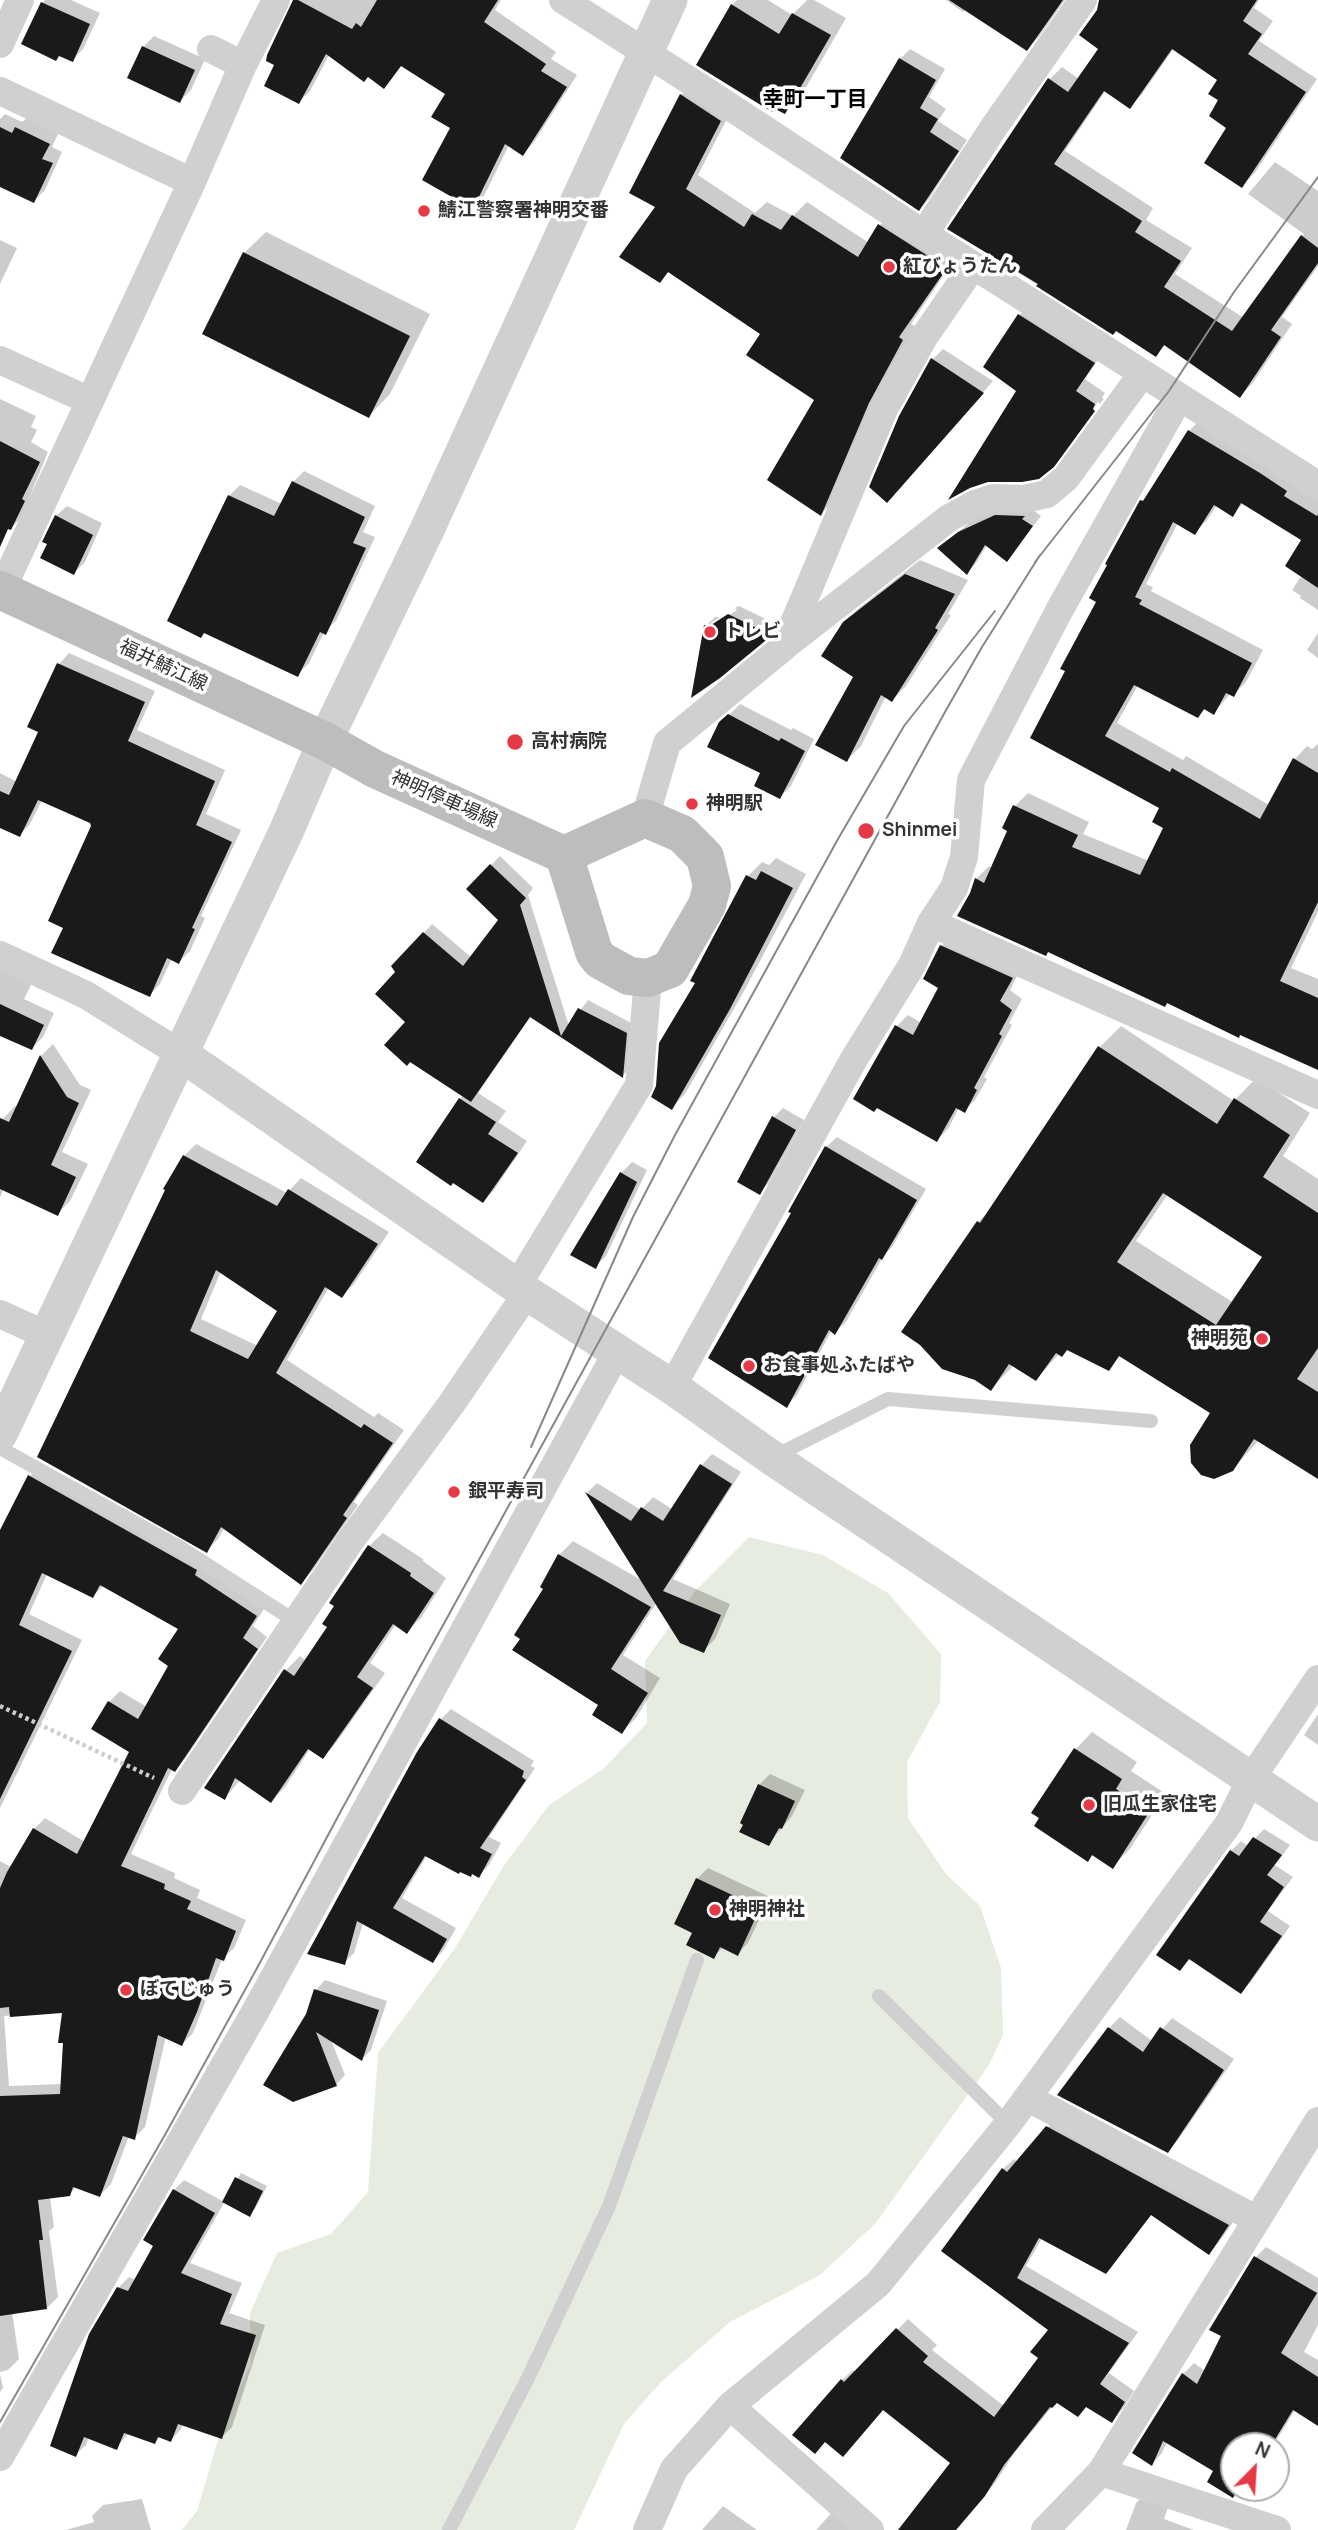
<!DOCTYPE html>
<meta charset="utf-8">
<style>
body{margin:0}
#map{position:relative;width:1318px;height:2530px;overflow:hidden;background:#fff;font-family:Manrope,sans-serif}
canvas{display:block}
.north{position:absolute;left:1220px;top:2432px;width:70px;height:70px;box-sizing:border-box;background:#fff;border:2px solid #adadad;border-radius:50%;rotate:24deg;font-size:19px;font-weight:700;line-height:28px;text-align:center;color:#333}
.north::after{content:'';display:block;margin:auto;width:24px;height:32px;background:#e63946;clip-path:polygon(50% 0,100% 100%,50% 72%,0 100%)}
</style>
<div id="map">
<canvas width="1318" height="2530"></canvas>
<div class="north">N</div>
</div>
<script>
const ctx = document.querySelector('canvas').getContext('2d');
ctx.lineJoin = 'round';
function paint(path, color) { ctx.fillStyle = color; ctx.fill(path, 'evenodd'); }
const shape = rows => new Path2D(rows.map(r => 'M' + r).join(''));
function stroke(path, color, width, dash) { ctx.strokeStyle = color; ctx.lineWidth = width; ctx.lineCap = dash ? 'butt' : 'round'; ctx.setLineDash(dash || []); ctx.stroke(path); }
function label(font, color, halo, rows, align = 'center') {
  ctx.font = font + ' Manrope,"Noto Sans JP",sans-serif'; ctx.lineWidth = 7; ctx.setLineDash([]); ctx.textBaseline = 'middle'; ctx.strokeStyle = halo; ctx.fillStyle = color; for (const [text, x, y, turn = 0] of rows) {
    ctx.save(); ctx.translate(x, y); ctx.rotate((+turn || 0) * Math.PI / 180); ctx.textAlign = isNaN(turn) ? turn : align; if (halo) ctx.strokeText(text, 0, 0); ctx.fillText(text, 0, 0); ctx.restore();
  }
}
const green = shape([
 [749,1537,823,1555,888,1593,941,1654,940,1702,907,1762,908,1818,946,1874,980,1906,1001,1968,1003,2035,989,2065,875,2224,820,2275,730,2322,661,2382,624,2424,574,2530,182,2530,197,2511,223,2423,251,2364,250,2313,277,2253,331,2234,368,2192,378,2053,455,1948,503,1867,549,1805,603,1769,647,1723,645,1661,695,1591]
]);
const shadow = shape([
 [45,0,71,0,100,13,83,49,72,60,42,3],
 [295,0,501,0,495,10,556,52,551,59,577,75,534,142,523,154,509,145,484,196,473,207,452,128,447,93,402,65,384,87,368,75,329,55,310,91,299,102,277,65],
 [737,0,768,0,792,15,807,0,814,0,846,18,801,96,785,112,732,5],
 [946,0,1065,0,1039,37,1026,49,966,9,963,12],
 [1101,0,1259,0,1254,8,1273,21,1259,41,1317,79,1254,174,1241,186,1221,99,1219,79,1174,48,1142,94,1130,106,1106,90,1065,151,1153,208,1146,220,1192,248,1175,274,1244,318,1304,234,1248,194,1275,162,1318,191,1318,266,1282,317,1292,324,1252,384,1240,396,1166,344,1156,354,1116,329,1113,333,950,229,1050,79,1062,67,1079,79,1100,49,1098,10],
 [154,36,205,59,191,90,180,101,143,47],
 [910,49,945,69,929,97,946,109,938,121,967,140,929,199,919,209,900,59],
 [694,82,733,107,698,175,755,213,767,202,793,216,807,202,869,243,880,225,893,212,958,254,911,324,915,326,834,501,821,514,817,399,762,334,670,271,660,280,658,206,681,95],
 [5,114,22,122,27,118,59,132,52,147,62,152,45,190,34,201,0,185,0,119],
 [266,232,430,314,390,394,369,416,244,253],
 [0,240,17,248,0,284],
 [1030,304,1104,351,1085,379,1105,393,1102,398,1104,399,1100,404,1098,402,1052,465,988,480,1018,391,986,367,1020,315],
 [943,349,993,381,898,490,933,359],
 [0,399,36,416,31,427,37,430,31,442,48,452,21,518,11,528,0,525],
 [1202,418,1318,496,1318,610,1300,598,1301,596,1292,590,1302,575,1304,539,1244,503,1232,514,1217,505,1207,520,1194,533,1178,523,1146,584,1153,587,1151,591,1263,650,1246,682,1233,695,1230,694,1214,713,1206,708,1198,716,1138,685,1117,723,1183,760,1186,756,1269,805,1295,759,1307,746,1312,749,1318,744,1318,912,1291,968,1318,979,1318,1068,1050,950,970,898,976,879,989,866,992,868,1009,830,1015,806,1028,793,1089,822,1083,834,1149,861,1165,828,1162,808,1032,738,1067,670,1142,501,1150,494,1189,431],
 [304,471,375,506,363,532,375,537,336,621,324,632,309,663,298,674,206,631,201,636,169,620,229,496,240,485,282,504,293,482],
 [67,506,102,523,85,562,74,573,50,543,56,516],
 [1031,508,1041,516,1007,559,987,545,976,563,967,572,940,548,970,522,993,510],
 [920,560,968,580,948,614,951,615,906,686,892,700,886,696,861,746,847,760,856,677,844,623,859,608],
 [739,606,778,625,719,676,706,626,715,617,720,617,711,623,711,628,737,610,735,608],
 [1318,633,1318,658,1307,650],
 [69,653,155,691,137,730,225,770,206,814,241,830,201,916,205,918,190,951,179,962,172,958,160,984,150,995,65,927,93,826,91,822,42,800,30,824,20,835,0,826,0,773,17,782,40,731,59,664],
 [740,704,791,730,793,728,814,739,791,786,780,797,721,723],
 [500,856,533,888,528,895,569,1026,588,1000,635,1025,631,1067,623,1075,531,1016,478,1093,506,1111,498,1122,527,1141,494,1190,483,1201,460,1099,464,1095,408,1022,397,972,424,933,432,924,471,957,500,920,468,889],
 [776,858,806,874,743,993,685,1094,671,1108,697,982,693,980,748,876,762,862,769,865],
 [953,935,1022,966,1010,990,1022,999,1009,1023,1012,1025,984,1077,987,1079,975,1100,964,1111,959,1108,948,1129,937,1140,878,1106,855,1099,897,1026,908,1015,922,1023,941,987,942,946],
 [0,966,33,981,24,999,54,1013,43,1037,32,1048,0,1034],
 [1121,1026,1234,1101,1256,1078,1310,1113,1283,1156,1318,1179,1318,1477,1259,1440,1232,1470,1213,1412,1121,1355,1108,1368,1068,1349,1060,1353,1036,1379,1014,1365,991,1389,978,1222,990,1210,1100,1047],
 [1168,1194,1264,1257,1234,1303,1136,1241],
 [53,1044,80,1085,91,1090,62,1152,88,1164,70,1201,57,1214,4,1189,0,1197,0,1122,15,1106,17,1107,41,1056],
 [783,1108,804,1120,769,1183,759,1193,739,1181,774,1117],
 [837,1137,926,1189,892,1247,884,1255,846,1322,835,1332,832,1330,797,1395,787,1405,794,1213,826,1147],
 [196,1144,287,1193,301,1178,389,1232,354,1284,342,1296,329,1287,287,1360,374,1417,378,1413,404,1430,354,1502,358,1505,313,1570,301,1582,224,1528,218,1539,206,1551,39,1457,184,1156],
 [221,1271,279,1310,258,1346,201,1319],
 [632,1162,647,1170,606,1256,595,1267,621,1173],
 [712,1454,741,1472,673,1579,730,1604,715,1639,704,1650,657,1602,623,1655,660,1678,636,1718,622,1732,601,1704,545,1589,559,1555,573,1541,643,1581,587,1493,597,1483,641,1510,653,1497,672,1509,702,1465],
 [41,1465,267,1604,253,1626,267,1637,185,1759,174,1770,172,1769,131,1854,175,1873,174,1878,200,1890,197,1898,246,1920,234,1948,222,1959,193,2033,182,2044,166,2036,145,2127,134,2138,129,2136,111,2184,100,2195,77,2186,70,2194,50,2197,54,2227,49,2231,58,2297,47,2308,12,2312,19,2359,8,2370,0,2372,0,1861,11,1867,34,1829,45,1818,85,1842,131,1752,109,1702,120,1691,147,1707,171,1666,181,1628,104,1585,93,1596,47,1574,29,1614,82,1640,0,1808,0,1535,30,1476],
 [64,2011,62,2084,9,2086,4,2016],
 [383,1533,423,1559,423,1561,446,1578,421,1618,407,1631,396,1624,370,1663,385,1673,336,1743,323,1757,310,1749,285,1787,271,1801,240,1780,225,1798,206,1788,286,1670,300,1656,306,1661,329,1627,369,1546],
 [451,1709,534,1761,531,1766,535,1768,489,1837,501,1843,489,1865,479,1876,427,1855,402,1898,456,1928,443,1951,433,1961,363,1923,354,1953,344,1963,310,1953,418,1753,441,1719],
 [1318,1714,1318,1745,1304,1735],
 [1092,1732,1137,1762,1131,1771,1166,1794,1129,1850,1112,1867,1094,1854,1088,1860,1033,1813,1076,1749],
 [770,1774,805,1790,792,1816,768,1844,759,1785],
 [1264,1829,1290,1845,1275,1865,1293,1877,1268,1911,1290,1926,1251,1982,1241,1992,1191,1958,1180,1969,1231,1851,1241,1841,1248,1846],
 [708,1868,770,1897,748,1943,737,1954,723,1947,714,1957,694,1932,697,1879],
 [325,1980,387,2001,371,2050,362,2059,331,2040,345,2075,336,2085,308,2015,316,1990],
 [1120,2017,1152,2041,1172,2018,1234,2059,1178,2140,1168,2151,1060,2094,1109,2028],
 [1057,2117,1239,2214,1219,2242,1209,2253,1152,2214,1105,2272,1042,2238,1026,2266,1138,2332,1109,2373,1134,2391,1122,2410,1112,2421,1087,2405,1057,2401,1015,2452,995,2483,956,2530,910,2530,952,2463,884,2409,843,2455,826,2440,795,2435,842,2380,853,2370,856,2373,908,2319,937,2345,932,2350,1004,2406,1040,2358,1051,2329,944,2250,1003,2169,1014,2159,1017,2162],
 [241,2173,267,2186,255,2209,250,2214,225,2201,190,2263,242,2283,229,2313,265,2325,232,2427,222,2437,183,2424,181,2429,171,2440,161,2436,155,2442,129,2433,116,2448,89,2437,86,2445,75,2455,118,2288,129,2277,136,2280,155,2245,174,2190,184,2180,224,2202],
 [1266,2247,1318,2278,1318,2325,1304,2352,1318,2360,1318,2424,1295,2410,1273,2446,1234,2446,1234,2488,1240,2488,1232,2496,1216,2471,1167,2442,1162,2453,1152,2464,1135,2452,1183,2374,1194,2363,1205,2371,1255,2258],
 [0,2374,3,2388,0,2392],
 [1146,2493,1170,2502,1164,2519,1194,2530,1126,2530,1136,2503],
 [142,2499,151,2530,66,2530,94,2522,92,2516,103,2505],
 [723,2506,757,2530,702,2530],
 [836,2508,864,2530,816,2530]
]);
const building = shape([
 [293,0,298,0,352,29,356,23,361,27,377,0,498,0,484,22,546,64,541,71,567,87,523,156,505,144,473,209,422,180,450,128,431,117,445,94,401,66,384,89,368,77,364,82,326,54,299,104,264,86,274,65,266,61,267,55],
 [949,0,1063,0,1027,51],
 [1099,0,1257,0,1243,21,1262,34,1248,54,1306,92,1242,188,1204,163,1226,128,1209,116,1218,100,1208,94,1217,80,1172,49,1130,109,1104,91,1054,164,1142,221,1135,232,1181,261,1164,287,1232,331,1301,235,1318,248,1318,263,1271,330,1281,337,1240,398,1164,345,1156,357,1116,331,1113,335,1036,286,1038,284,947,229,1048,78,1068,92,1098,49,1079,35,1097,10],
 [41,2,90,24,73,62,59,56,56,61,21,44],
 [731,4,779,34,792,13,831,35,785,114,775,109,772,112,696,65],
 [142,46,195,70,180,103,127,78],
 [899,58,936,80,920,108,938,119,930,132,959,151,919,211,840,158],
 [680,94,721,121,686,189,744,227,752,214,781,230,792,215,858,257,878,224,947,268,899,337,903,340,869,403,821,516,767,480,814,400,746,355,760,334,668,272,660,283,619,257,655,207,629,193],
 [0,127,12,133,15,127,50,144,42,159,53,163,34,203,0,187],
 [243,252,410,336,369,418,202,334],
 [1018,314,1095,363,1076,391,1095,404,1093,409,1095,411,1054,467,1039,479,1022,482,988,482,970,488,948,500,1016,391,983,367],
 [931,358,984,393,887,503,869,487,899,416],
 [1188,430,1260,473,1287,491,1284,496,1317,516,1318,514,1318,588,1285,566,1301,540,1241,503,1233,517,1214,505,1195,535,1173,522,1135,597,1142,600,1139,604,1252,663,1234,697,1226,693,1214,715,1204,709,1198,718,1134,685,1105,736,1170,772,1172,768,1260,819,1293,758,1318,773,1318,902,1280,981,1318,998,1318,1070,1240,1035,1239,1038,1167,1003,1165,1007,1048,952,1046,956,957,916,970,893,975,878,984,883,1007,831,1002,828,1013,805,1078,835,1072,847,1140,875,1163,828,1152,822,1159,808,1030,738,1065,671,1060,669,1096,602,1089,598,1107,565,1105,564,1140,500,1143,501],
 [0,441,40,462,22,499,25,501,11,530,8,529,0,547],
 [292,481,365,517,353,543,366,548,326,635,320,632,298,677,204,633,201,638,167,621,228,495,274,516],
 [55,515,93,535,74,575,40,558,47,544,42,542],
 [995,515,1025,516,1022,519,1033,526,1007,562,985,545,967,575,937,548,958,532],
 [905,574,955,594,935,628,938,630,892,702,881,695,847,762,815,745,853,677,821,656,843,622],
 [728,614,771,635,770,637,720,678,691,698,704,625,711,625],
 [57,663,145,702,128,741,215,781,196,825,232,842,192,928,195,929,179,964,167,958,150,997,51,953,63,928,48,921,91,826,90,823,38,800,20,837,0,828,0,791,9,795,38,732,27,727],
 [728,714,779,741,781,738,805,751,780,799,754,786,760,773,707,747,719,722],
 [490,864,526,898,520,905,561,1036,578,1008,627,1033,623,1078,530,1017,471,1102,410,1062,407,1066,384,1045,405,1022,375,994,395,972,391,966,423,932,463,966,498,920,466,889],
 [761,871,793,888,730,1009,672,1110,651,1097,656,1086,659,1043,695,983,690,981,746,875,756,880],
 [940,945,1013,978,1000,1001,1012,1010,999,1034,1002,1036,974,1088,977,1090,965,1113,956,1108,937,1142,877,1108,874,1112,853,1099,895,1025,913,1035,938,988,923,979],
 [0,1004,44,1025,32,1050,0,1036],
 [1098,1046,1217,1124,1234,1098,1290,1135,1263,1177,1318,1213,1318,1348,1297,1379,1318,1392,1318,1479,1254,1439,1233,1471,1214,1479,1201,1475,1191,1463,1190,1445,1210,1413,1119,1356,1109,1371,1067,1350,1062,1357,1056,1353,1036,1381,1009,1364,991,1391,975,1380,942,1369,920,1345,901,1332,977,1221,980,1223],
 [1163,1193,1262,1257,1216,1325,1117,1262],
 [40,1055,67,1097,79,1103,51,1165,76,1177,58,1216,0,1189,0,1118,9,1122],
 [459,1098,496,1122,488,1134,518,1153,483,1203,453,1183,451,1186,416,1162],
 [772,1116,796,1130,760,1195,737,1182],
 [825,1146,917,1200,882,1260,879,1258,835,1335,829,1330,787,1408,708,1358,791,1213,788,1212],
 [183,1155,277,1206,288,1189,378,1244,342,1298,325,1287,276,1373,361,1428,364,1424,393,1443,343,1515,347,1518,301,1585,221,1527,207,1553,37,1457,165,1190,163,1189],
 [216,1270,277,1311,248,1359,190,1331],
 [620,1172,637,1182,596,1269,570,1255],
 [700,1464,732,1484,663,1591,721,1615,704,1653,680,1643,585,1492,631,1521,641,1507,663,1521],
 [28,1475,197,1570,195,1575,257,1616,243,1638,258,1649,175,1772,168,1768,121,1866,165,1884,164,1889,191,1901,187,1909,236,1931,224,1961,216,1958,197,2012,182,2046,158,2035,135,2140,123,2136,100,2197,73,2187,70,2196,38,2200,43,2240,39,2240,47,2309,0,2316,0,2096,60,2094,63,2043,58,2043,62,2013,10,2017,9,2007,0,2008,0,1888,7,1872,33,1828,77,1854,129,1752,91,1729,108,1701,138,1719,168,1666,158,1659,178,1629,100,1585,93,1598,42,1573,19,1625,72,1651,0,1799,0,1530],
 [368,1545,411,1573,410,1576,434,1593,407,1634,393,1624,357,1677,373,1688,323,1759,308,1749,271,1803,235,1778,225,1800,204,1788,284,1669,294,1676,327,1627,322,1624,334,1606,329,1603],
 [558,1554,651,1607,611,1669,648,1693,622,1734,592,1715,598,1705,512,1650,520,1639,514,1635,543,1589,540,1587],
 [439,1718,524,1771,522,1777,526,1780,480,1848,492,1854,479,1878,472,1874,471,1877,460,1872,459,1874,425,1856,393,1908,447,1939,433,1963,357,1921,345,1965,307,1954,417,1752],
 [1074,1748,1122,1779,1116,1789,1150,1811,1113,1869,1092,1855,1088,1862,1034,1826,1039,1818,1031,1813],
 [758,1784,795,1801,782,1829,779,1828,769,1846,739,1832,743,1825,740,1823],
 [1253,1837,1282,1855,1267,1875,1284,1887,1260,1922,1282,1936,1241,1994,1189,1959,1180,1971,1156,1955,1230,1850,1239,1856],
 [696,1878,760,1908,738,1956,720,1947,714,1959,686,1945,692,1933,674,1924],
 [314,1989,379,2010,362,2061,316,2032,337,2086,293,2102,263,2085,306,2014],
 [1108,2027,1143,2052,1160,2027,1224,2070,1168,2153,1057,2095],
 [1046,2126,1229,2225,1209,2255,1151,2215,1106,2274,1039,2238,1017,2278,1129,2343,1100,2384,1125,2402,1112,2423,1086,2407,1078,2417,1057,2403,1052,2408,1050,2407,1004,2465,985,2496,956,2530,898,2530,950,2463,883,2410,843,2457,825,2442,815,2454,792,2435,841,2379,844,2382,896,2328,928,2356,923,2362,994,2417,1038,2358,1030,2352,1048,2330,941,2251,1002,2168,1007,2172],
 [235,2177,263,2191,250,2217,222,2202],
 [173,2189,215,2213,181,2273,232,2294,220,2324,256,2335,222,2439,178,2424,171,2442,158,2437,155,2444,124,2433,117,2450,84,2437,76,2457,50,2446,89,2334,117,2287,128,2291,153,2246,143,2240],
 [1254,2256,1317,2293,1281,2353,1318,2377,1318,2426,1293,2410,1271,2446,1234,2446,1234,2488,1239,2488,1233,2498,1207,2482,1213,2471,1163,2441,1152,2466,1132,2453,1182,2373,1197,2384,1221,2336,1209,2330]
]);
const path = shape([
 [0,1706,154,1778]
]);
const service = shape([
 [0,1448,181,1548,295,1621],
 [775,1456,888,1399,1151,1421],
 [879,1996,1008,2124],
 [449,2530,528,2378,609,2206,697,1960]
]);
const minor = shape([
 [563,0,706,91,924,234,1318,485],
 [0,44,20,0],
 [211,49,243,65],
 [0,91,192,182,90,401],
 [192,182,243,65,276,0],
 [924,234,996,124,1083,0],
 [0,360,90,401,1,591],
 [786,645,949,518,975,504,993,498,1024,499,1047,494,1066,478,1142,374],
 [645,818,667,743,784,647,884,409,924,337,973,266],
 [931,923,1318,1095],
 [0,955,86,995,181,1054],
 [517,1286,639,1085,648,978],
 [0,1314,46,1335],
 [672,1387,854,1059,912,965,931,923,954,888,964,857,971,780,1060,609,1179,398],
 [182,1791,351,1540,452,1403,527,1293],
 [1028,2098,1256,2219],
 [730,2406,870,2530],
 [0,2457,255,2012,617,1352],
 [1101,2472,1277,2530],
 [647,2530,674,2469,730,2406,878,2284,1008,2124,1229,1823,1251,1779,1318,1679],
 [1045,2530,1101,2472,1318,2121]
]);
const tertiary = shape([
 [181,1054,527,1293,672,1387,772,1458,1318,1824],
 [0,1434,286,832,325,741,426,532,670,0]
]);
const secondary = shape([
 [0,590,325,741,375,769,564,855,594,952,600,960,629,976,648,978,670,969,707,905,712,886,705,857,682,834,645,818,564,855]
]);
const tram = shape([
 [1035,562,1169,391,1234,292,1318,177],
 [531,1447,633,1217,675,1135,838,839,904,726,995,611],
 [0,2422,166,2133,256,1970,342,1809,945,712,982,647,1040,555]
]);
const markers = [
 [424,211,7,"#e63946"],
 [889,267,7,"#e63946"],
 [710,632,7,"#e63946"],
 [515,742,9,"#e63946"],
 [692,804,7,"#e63946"],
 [866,831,9,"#e63946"],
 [1262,1339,7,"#e63946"],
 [749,1366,7,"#e63946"],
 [454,1492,7,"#e63946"],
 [1089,1805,7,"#e63946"],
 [715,1910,7,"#e63946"],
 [126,1990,7,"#e63946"]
];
const poiNames = [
 ["鯖江警察署神明交番",438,211],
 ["紅びょうたん",903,267],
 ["トレビ",724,632],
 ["高村病院",531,742],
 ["神明駅",706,804],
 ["Shinmei",882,831],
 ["神明苑",1248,1339,"right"],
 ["お食事処ふたばや",763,1366],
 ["銀平寿司",468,1492],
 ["旧瓜生家住宅",1103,1805],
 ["神明神社",729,1910],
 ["ぼてじゅう",140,1990]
];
const streetNames = [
 ["福井鯖江線",163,666,25],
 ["神明停車場線",444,800,24]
];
const neighbourhoodNames = [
 ["幸町一丁目",815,100]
];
paint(green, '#e6ecdf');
paint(shadow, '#0003');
paint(building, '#1a1a1a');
stroke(path, '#cdcdcd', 4.5, [3.5, 3.5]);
stroke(service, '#d0d0d0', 14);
stroke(minor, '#d0d0d0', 28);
stroke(tertiary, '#d0d0d0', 35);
stroke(secondary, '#bdbdbd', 38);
stroke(tram, '#888', 2);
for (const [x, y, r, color] of markers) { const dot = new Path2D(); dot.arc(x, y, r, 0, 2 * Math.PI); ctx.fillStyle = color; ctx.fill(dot); stroke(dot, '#fff', 2.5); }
label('bold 19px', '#333', '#fff', poiNames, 'left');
label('19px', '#333', '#fff', streetNames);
label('bold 21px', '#000', '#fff', neighbourhoodNames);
</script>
